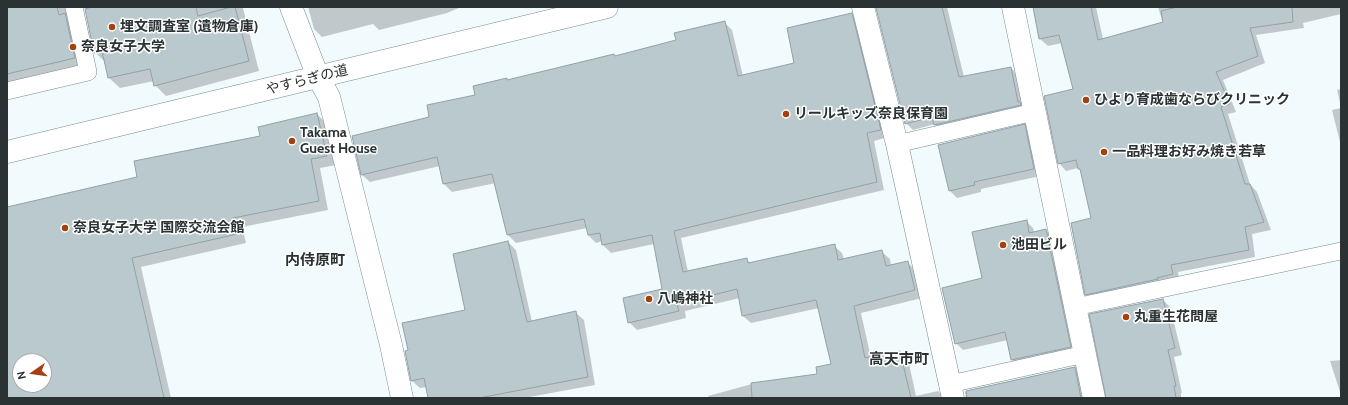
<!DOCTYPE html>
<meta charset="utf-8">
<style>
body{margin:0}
#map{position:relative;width:1348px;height:405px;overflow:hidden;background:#f1fbfe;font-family:Cabin,sans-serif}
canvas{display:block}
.frame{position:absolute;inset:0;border:8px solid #2b3233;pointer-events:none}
.north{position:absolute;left:12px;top:353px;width:40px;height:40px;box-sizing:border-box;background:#fff;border:1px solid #aaadad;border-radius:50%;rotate:257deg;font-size:11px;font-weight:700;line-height:16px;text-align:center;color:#2b3233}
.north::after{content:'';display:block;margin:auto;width:14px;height:18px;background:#a54011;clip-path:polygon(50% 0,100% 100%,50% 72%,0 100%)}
</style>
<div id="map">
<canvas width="1348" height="405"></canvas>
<div class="frame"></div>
<div class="north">N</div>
</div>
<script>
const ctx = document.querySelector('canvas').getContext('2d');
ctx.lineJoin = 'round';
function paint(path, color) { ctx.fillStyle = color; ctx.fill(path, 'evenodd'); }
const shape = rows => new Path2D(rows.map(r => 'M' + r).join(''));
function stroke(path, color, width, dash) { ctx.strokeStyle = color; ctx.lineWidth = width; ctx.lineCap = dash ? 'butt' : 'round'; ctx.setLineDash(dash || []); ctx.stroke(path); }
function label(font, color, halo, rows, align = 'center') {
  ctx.font = font + ' Cabin,"Noto Sans JP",sans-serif'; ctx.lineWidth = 3; ctx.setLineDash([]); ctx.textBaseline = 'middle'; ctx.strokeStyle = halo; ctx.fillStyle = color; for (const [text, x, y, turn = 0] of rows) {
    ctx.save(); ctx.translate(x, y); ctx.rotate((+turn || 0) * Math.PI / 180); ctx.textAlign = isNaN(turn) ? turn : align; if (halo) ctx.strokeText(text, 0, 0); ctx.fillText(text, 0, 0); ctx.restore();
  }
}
const shadow = shape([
 [7,7,245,7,243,8,259,71,166,96,155,85,154,81,120,88,109,78,106,63,95,52,85,8,83,7,78,10,85,68,7,87],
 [308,7,461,7,447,13,379,30,373,24,322,37,314,29],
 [877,7,947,7,964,77,1011,68,1018,75,1024,108,942,132,935,124,913,130,906,123],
 [1034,7,1096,7,1103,39,1163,23,1158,7,1341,7,1341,14,1303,23,1304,28,1256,35,1265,63,1223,80,1236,112,1228,114,1250,184,1257,192,1271,230,1252,234,1255,257,1178,272,1180,282,1094,301,1086,294,1092,219,1082,172,1078,168,1066,171,1059,163,1074,90,1062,43,1048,46,1040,39],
 [851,14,859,22,888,137,874,141,884,190,681,238,688,272,746,259,751,264,834,246,842,253,844,259,882,252,890,259,891,266,907,262,915,270,922,298,861,313,871,358,900,352,908,359,916,396,938,391,945,398,709,398,708,396,752,384,818,375,832,365,819,308,751,323,743,316,740,298,685,311,686,318,637,330,629,322,664,290,654,244,611,253,603,245,602,241,596,243,588,235,587,228,516,243,508,235,496,183,452,192,444,184,440,166,370,182,362,175,430,118,506,79,508,81,616,57,677,41,724,22,732,30,743,76,796,64],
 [1341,89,1341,107,1337,90],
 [1341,108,1341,146,1332,110],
 [317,114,326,123,336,165,320,168,328,210,242,227,246,243,141,267,171,398,7,398,7,208,138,178,261,137],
 [20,361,44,361,44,385,20,385],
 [1024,126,1031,133,1040,176,981,189,981,192,957,198,950,191],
 [1026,221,1033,228,1034,232,1046,230,1053,237,1077,354,1019,367,1012,360,1008,340,963,350,956,343,983,279],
 [508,242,516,250,532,322,576,313,584,320,595,385,524,398,429,398,427,387,420,388,412,381,467,310],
 [1163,300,1170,307,1182,355,1174,357,1182,393,1181,393,1181,398,1107,398],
 [1341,360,1341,395,1330,361],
 [1074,368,1082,375,1087,398,966,398,965,392]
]);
const building = shape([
 [7,7,57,7,59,15,65,13,75,58,7,74,7,7],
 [92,7,196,7,198,16,231,7,235,7,249,61,154,86,150,69,108,78,102,51,94,53,85,9,92,7],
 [880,7,942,7,959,77,1011,67,1018,102,1020,102,1021,105,934,125,932,117,905,124,876,8,880,7],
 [1033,7,1091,7,1098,40,1163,22,1161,11,1177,7,1292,7,1293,22,1250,28,1258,56,1216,72,1230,104,1221,107,1245,184,1250,184,1264,222,1245,227,1249,250,1171,265,1173,274,1157,278,1158,279,1085,295,1071,223,1091,218,1080,169,1078,169,1076,160,1058,164,1044,96,1073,89,1059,35,1039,39,1033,7],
 [852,13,881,130,867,133,877,182,674,231,683,272,747,258,748,263,835,244,838,260,882,250,886,266,908,261,915,290,854,306,865,358,900,351,911,398,752,398,751,383,817,374,816,367,831,364,816,300,742,316,737,289,677,304,679,311,628,323,623,298,662,289,652,235,602,245,600,233,588,235,584,219,507,235,492,174,443,184,437,157,361,175,352,136,429,117,427,105,475,95,473,86,507,78,507,80,614,54,615,56,676,40,674,33,725,21,738,76,794,63,787,28,852,13],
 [317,113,327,156,311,159,319,201,233,218,237,234,132,258,164,398,7,398,7,207,137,177,134,161,260,136,258,127,317,113],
 [20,361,44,361,44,385,20,385,20,361],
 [1025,124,1034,169,974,182,975,185,949,191,938,145,1025,124],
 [1027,220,1029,233,1046,229,1071,347,1011,360,1005,332,955,344,942,288,982,278,972,232,1027,220],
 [508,241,527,322,576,311,588,377,479,398,428,398,424,378,411,381,405,351,408,350,402,323,465,310,453,254,508,241],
 [1163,299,1175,348,1168,350,1176,386,1174,386,1176,398,1106,398,1089,314,1163,299],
 [1075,367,1081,398,967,398,966,391,1075,367]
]);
const service = shape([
 [7,91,88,72,74,7],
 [897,144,1034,112],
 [1075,307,1341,251],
 [950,384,1085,354]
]);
const minor = shape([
 [291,7,318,77,329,97,391,345,402,398],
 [863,7,897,144,953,398],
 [1013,7,1094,398]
]);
const tertiary = shape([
 [7,152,607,7]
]);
const markers = [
 [112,27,4,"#a54011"],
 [73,47,4,"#a54011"],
 [1086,100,4,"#a54011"],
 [786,114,4,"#a54011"],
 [292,141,4,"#a54011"],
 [1104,152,4,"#a54011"],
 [65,228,4,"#a54011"],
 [1003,245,4,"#a54011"],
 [649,299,4,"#a54011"],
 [1126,317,4,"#a54011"]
];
const poiNames = [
 ["埋文調査室 (遺物倉庫)",120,27],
 ["奈良女子大学",81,47],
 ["ひより育成歯ならびクリニック",1094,100],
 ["リールキッズ奈良保育園",794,114],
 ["Takama",300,133],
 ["Guest House",300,149],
 ["一品料理お好み焼き若草",1112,152],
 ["奈良女子大学 国際交流会館",73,228],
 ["池田ビル",1011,245],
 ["八嶋神社",657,299],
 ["丸重生花問屋",1134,317]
];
const streetNames = [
 ["やすらぎの道",307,80,-14]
];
const neighbourhoodNames = [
 ["内侍原町",315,261],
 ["高天市町",899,360]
];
paint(shadow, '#0003');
paint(building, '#b9c9cd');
stroke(building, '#91a1a5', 1);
stroke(service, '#7c8b90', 18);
stroke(minor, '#7c8b90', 23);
stroke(tertiary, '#7c8b90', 23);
stroke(service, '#fff', 17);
stroke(minor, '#fff', 22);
stroke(tertiary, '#fff', 22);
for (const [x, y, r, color] of markers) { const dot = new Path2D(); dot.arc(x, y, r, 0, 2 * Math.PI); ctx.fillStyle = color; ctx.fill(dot); stroke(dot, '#fff', 1.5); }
label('bold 14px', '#2b3233', '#fff', poiNames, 'left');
label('14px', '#2b3233', '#fff', streetNames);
label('bold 15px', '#2b3233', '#fff', neighbourhoodNames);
</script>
